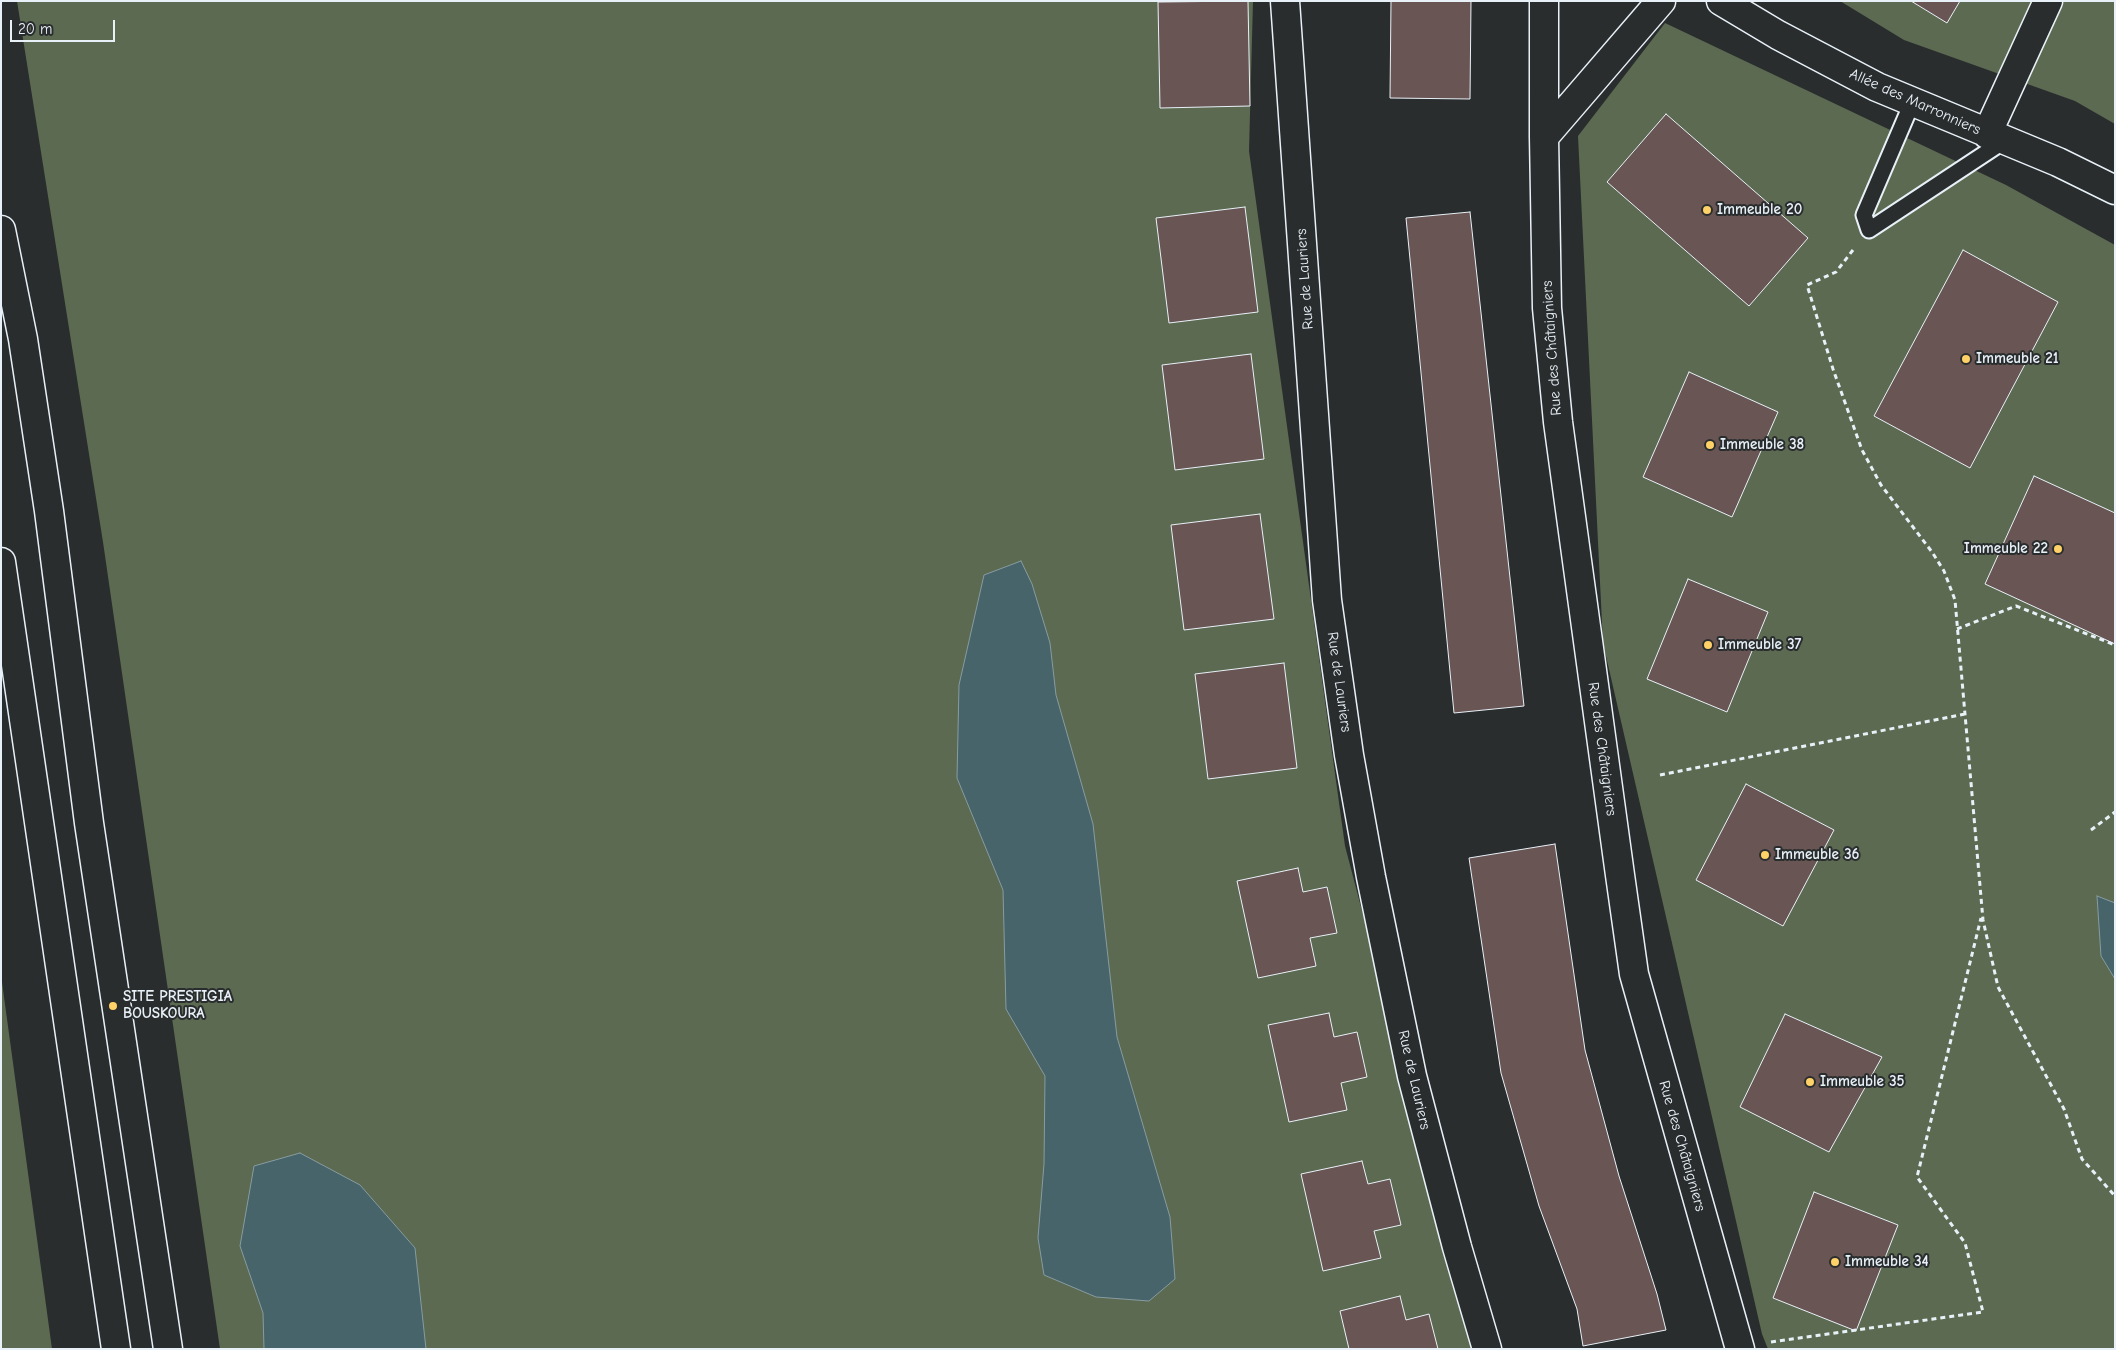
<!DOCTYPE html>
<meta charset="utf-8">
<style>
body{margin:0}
#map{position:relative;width:2116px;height:1350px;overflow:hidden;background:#2a2d2e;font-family:"Comic Neue",sans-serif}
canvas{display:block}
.frame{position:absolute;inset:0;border:2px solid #e8f1f8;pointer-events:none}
.scale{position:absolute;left:10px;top:20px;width:105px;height:22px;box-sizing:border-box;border:2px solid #e8f1f8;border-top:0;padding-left:6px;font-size:15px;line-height:18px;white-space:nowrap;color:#e8f1f8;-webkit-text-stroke:4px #2a2d2e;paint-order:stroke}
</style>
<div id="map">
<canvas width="2116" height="1350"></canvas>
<div class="frame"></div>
<div class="scale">20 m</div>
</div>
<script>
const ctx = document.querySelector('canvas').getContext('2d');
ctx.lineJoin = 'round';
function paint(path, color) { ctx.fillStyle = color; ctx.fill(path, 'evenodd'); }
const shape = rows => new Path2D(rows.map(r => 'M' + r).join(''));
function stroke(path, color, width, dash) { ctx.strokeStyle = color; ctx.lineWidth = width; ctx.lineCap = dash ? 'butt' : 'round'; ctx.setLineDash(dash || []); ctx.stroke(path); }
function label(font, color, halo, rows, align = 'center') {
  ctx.font = font + ' "Comic Neue",sans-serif'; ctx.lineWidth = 4; ctx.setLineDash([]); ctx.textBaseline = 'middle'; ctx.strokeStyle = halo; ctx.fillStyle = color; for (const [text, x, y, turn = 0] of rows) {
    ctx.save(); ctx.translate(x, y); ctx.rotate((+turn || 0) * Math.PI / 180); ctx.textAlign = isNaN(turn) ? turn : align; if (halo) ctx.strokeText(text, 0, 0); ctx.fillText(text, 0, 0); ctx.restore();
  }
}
const green = shape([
 [17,1,1253,1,1249,151,1345,846,1477,1349,220,1349,103,542],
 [1840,1,2115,1,2115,124,2075,101,1904,40],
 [1665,23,2006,185,2115,245,2115,1349,1768,1349,1762,1334,1603,643,1578,136],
 [1,975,52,1349,1,1349]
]);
const water = shape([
 [1021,561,1032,584,1050,643,1056,695,1093,824,1117,1037,1170,1217,1175,1279,1149,1301,1096,1297,1044,1275,1038,1238,1044,1164,1045,1076,1006,1009,1003,890,957,778,959,685,984,575,1021,561],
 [2097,896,2115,903,2115,979,2101,956,2097,896],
 [300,1153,360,1185,415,1248,426,1349,264,1349,263,1313,240,1246,254,1166,300,1153]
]);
const building = shape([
 [1248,1,1250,106,1160,108,1158,2,1248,1],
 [1391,1,1471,1,1470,99,1390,98,1391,1],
 [1911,1,1960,1,1947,23,1911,1],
 [1666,114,1808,238,1749,306,1607,182,1666,114],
 [1245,207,1258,312,1169,323,1156,218,1245,207],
 [1470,212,1524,706,1454,713,1406,218,1470,212],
 [1963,250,2058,302,1970,468,1874,416,1963,250],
 [1251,354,1264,459,1175,470,1162,365,1251,354],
 [1689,372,1778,412,1732,517,1643,477,1689,372],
 [2034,476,2115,513,2115,644,1985,584,2034,476],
 [1260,514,1274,619,1184,630,1171,525,1260,514],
 [1688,579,1768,612,1727,712,1647,679,1688,579],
 [1284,663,1297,768,1208,779,1195,674,1284,663],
 [1746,784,1834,830,1783,926,1696,880,1746,784],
 [1555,844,1585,1050,1619,1176,1657,1294,1666,1330,1583,1346,1577,1309,1539,1206,1501,1073,1469,858,1555,844],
 [1298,868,1303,892,1327,887,1337,933,1310,938,1316,966,1258,978,1237,881,1298,868],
 [1329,1013,1334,1037,1357,1032,1367,1077,1341,1083,1347,1110,1289,1122,1268,1025,1329,1013],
 [1785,1014,1882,1057,1829,1152,1740,1107,1785,1014],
 [1362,1161,1368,1184,1390,1179,1401,1225,1374,1231,1381,1258,1323,1271,1301,1174,1362,1161],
 [1814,1192,1898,1225,1856,1331,1773,1298,1814,1192],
 [1400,1296,1406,1320,1429,1314,1438,1349,1349,1349,1340,1311,1400,1296]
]);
const path = shape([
 [1853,250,1836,272,1807,285,1833,369,1862,450,1881,485,1932,552,1944,571,1955,600,1983,920,1998,987,2064,1109,2082,1159,2115,1196],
 [1957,629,2016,606,2115,645],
 [1660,775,1965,714],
 [2091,830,2115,812],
 [1771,1342,1983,1312,1965,1243,1917,1177,1981,918]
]);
const lane = shape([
 [1912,103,1864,215,1869,230,2004,141]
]);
const street = shape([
 [1285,1,1327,600,1349,755,1371,877,1412,1076,1457,1247,1487,1349],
 [1544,1,1544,137,1547,308,1558,422,1620,875,1634,974,1740,1349],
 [1721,1,1778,35,1877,87,2058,162,2115,190],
 [1987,134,2048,1],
 [1544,137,1661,1]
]);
const secondary = shape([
 [1,230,23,339,49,511,89,823,168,1349],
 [1,562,116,1349]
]);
const markers = [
 [1707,210,5,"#ffd166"],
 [1966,359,5,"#ffd166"],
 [1710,445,5,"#ffd166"],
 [2058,549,5,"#ffd166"],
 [1708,645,5,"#ffd166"],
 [1765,855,5,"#ffd166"],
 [113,1006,5,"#ffd166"],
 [1810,1082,5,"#ffd166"],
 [1835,1262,5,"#ffd166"]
];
const streetNames = [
 ["Allée des Marronniers",1915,102,24],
 ["Rue de Lauriers",1305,279,-94],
 ["Rue des Châtaigniers",1552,348,-94],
 ["Rue de Lauriers",1339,682,82],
 ["Rue des Châtaigniers",1602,749,82],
 ["Rue de Lauriers",1414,1080,77],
 ["Rue des Châtaigniers",1682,1146,74]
];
const poiNames = [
 ["Immeuble 20",1717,210],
 ["Immeuble 21",1976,359],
 ["Immeuble 38",1720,445],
 ["Immeuble 22",2048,549,"right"],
 ["Immeuble 37",1718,645],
 ["Immeuble 36",1775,855],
 ["SITE PRESTIGIA",123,997],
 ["BOUSKOURA",123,1014],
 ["Immeuble 35",1820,1082],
 ["Immeuble 34",1845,1262]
];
paint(green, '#5d6a52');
paint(water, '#466469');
stroke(water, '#879ca2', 1);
paint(building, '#695654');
stroke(building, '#e8f1f8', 1);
stroke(lane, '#e8f1f8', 19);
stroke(street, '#e8f1f8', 31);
stroke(secondary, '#e8f1f8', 31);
stroke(path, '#e8f1f8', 3, [5, 4]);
stroke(lane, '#2a2d2e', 15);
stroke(street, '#2a2d2e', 28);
stroke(secondary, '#2a2d2e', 28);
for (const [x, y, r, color] of markers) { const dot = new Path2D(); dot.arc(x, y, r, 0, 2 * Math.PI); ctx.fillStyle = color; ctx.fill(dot); stroke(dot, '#2a2d2e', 2); }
label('15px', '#e8f1f8', '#2a2d2e', streetNames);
label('bold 15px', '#e8f1f8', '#2a2d2e', poiNames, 'left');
</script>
